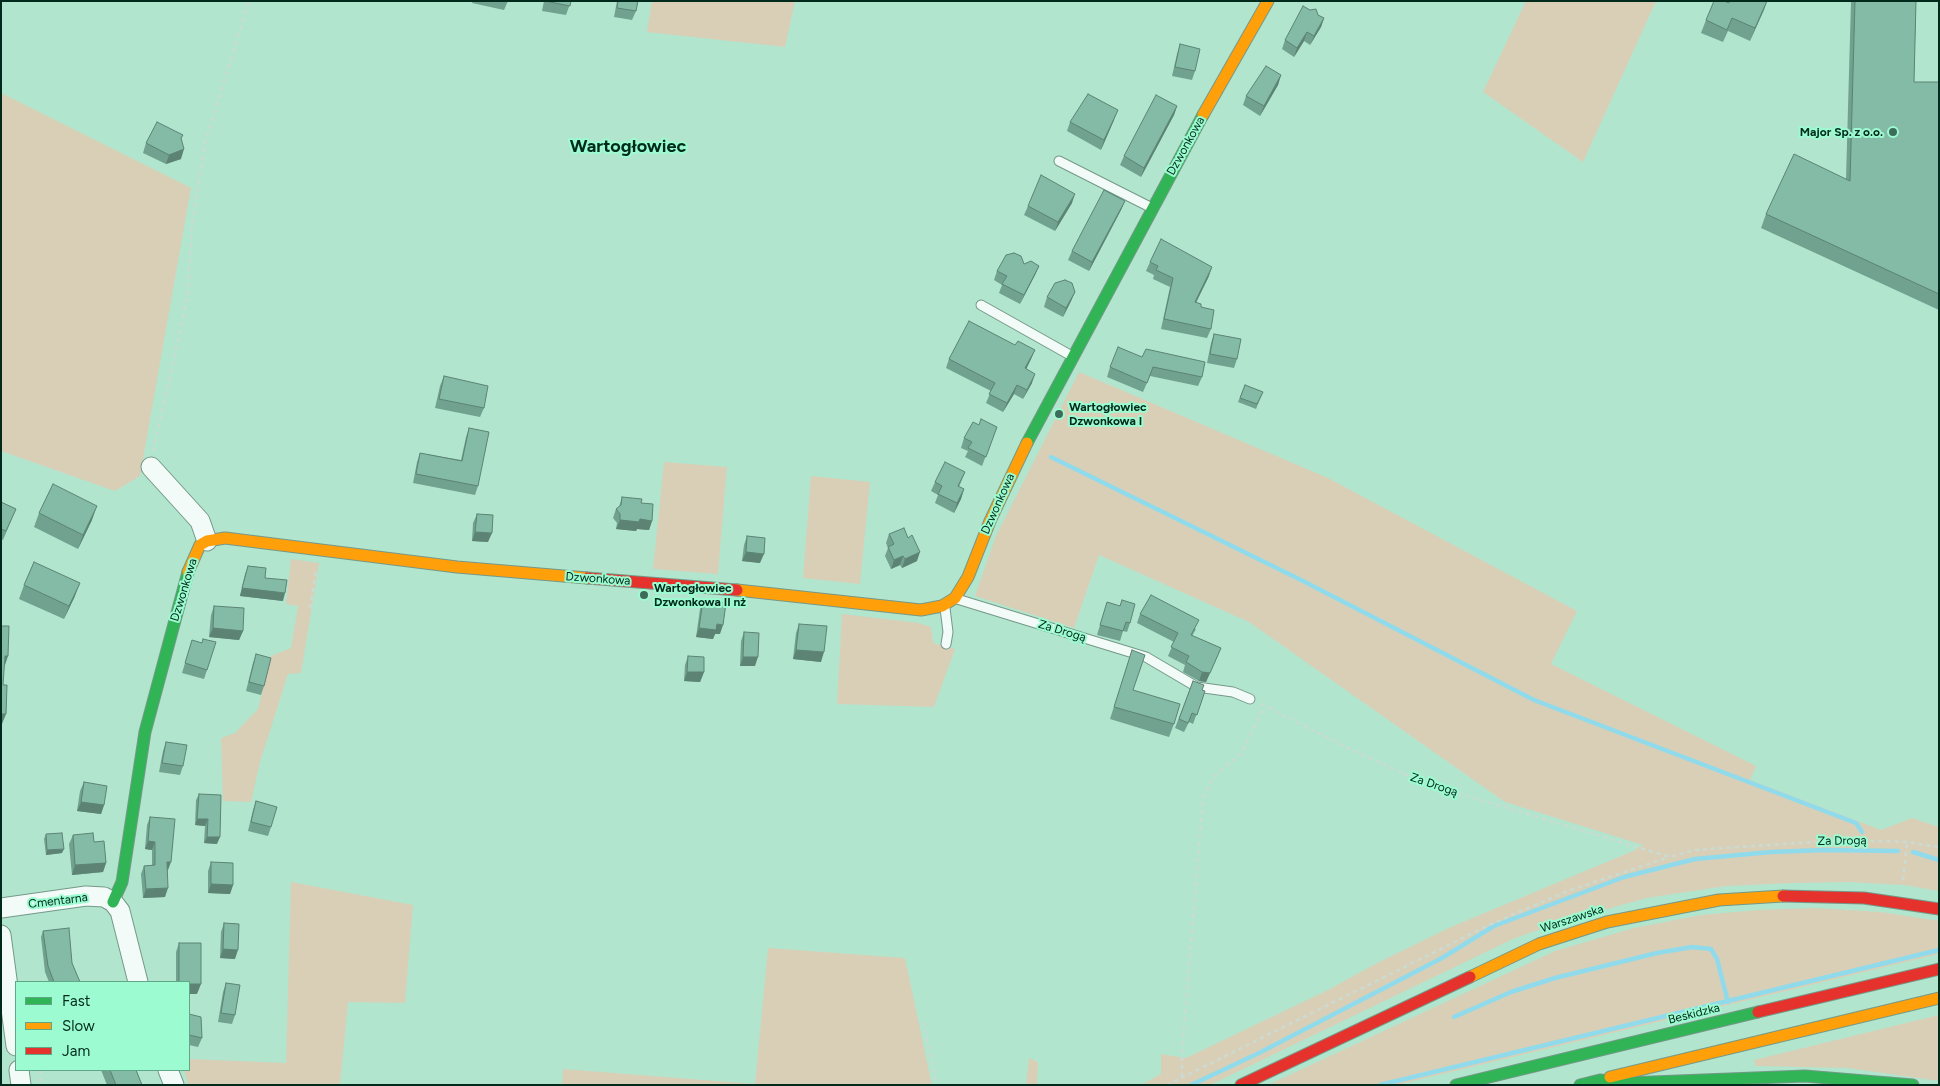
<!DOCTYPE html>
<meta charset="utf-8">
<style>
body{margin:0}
#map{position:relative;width:1940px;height:1086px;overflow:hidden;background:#b2e5ce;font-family:Figtree,sans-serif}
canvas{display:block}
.frame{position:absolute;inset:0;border:2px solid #002b1c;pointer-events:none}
.legend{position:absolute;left:15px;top:981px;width:175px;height:90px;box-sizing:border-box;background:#9cfbd0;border:1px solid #5ea888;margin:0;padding:6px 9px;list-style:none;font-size:15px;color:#002b1c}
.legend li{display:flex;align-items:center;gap:10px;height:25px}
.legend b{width:25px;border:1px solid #5ea888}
</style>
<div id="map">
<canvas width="1940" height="1086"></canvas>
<div class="frame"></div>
<ul class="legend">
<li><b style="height:6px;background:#30b455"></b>Fast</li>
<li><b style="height:6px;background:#ff9f0a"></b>Slow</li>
<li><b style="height:6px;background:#e5322d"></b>Jam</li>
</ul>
</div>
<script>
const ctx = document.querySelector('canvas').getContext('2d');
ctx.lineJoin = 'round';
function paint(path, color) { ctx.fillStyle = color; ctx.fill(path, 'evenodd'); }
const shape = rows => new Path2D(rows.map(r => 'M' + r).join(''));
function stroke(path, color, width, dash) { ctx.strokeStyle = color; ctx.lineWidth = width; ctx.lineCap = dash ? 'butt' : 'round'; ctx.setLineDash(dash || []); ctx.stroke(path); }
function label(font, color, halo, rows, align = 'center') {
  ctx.font = font + ' Figtree,sans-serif'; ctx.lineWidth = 4; ctx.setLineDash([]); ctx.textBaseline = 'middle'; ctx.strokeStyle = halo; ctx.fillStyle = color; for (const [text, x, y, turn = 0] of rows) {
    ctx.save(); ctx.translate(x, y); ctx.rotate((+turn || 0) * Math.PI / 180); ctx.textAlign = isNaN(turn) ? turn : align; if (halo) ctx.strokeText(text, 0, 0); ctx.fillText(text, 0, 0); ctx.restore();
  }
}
const green = shape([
 [652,1,795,1,785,47,647,32],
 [1526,1,1656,1,1583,162,1483,92],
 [1,93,191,188,140,476,115,491,1,451],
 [1079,372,1328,478,1577,611,1551,664,1756,766,1750,780,1881,830,1912,818,1939,827,1939,891,1904,885,1848,882,1793,883,1726,886,1647,898,1557,923,1513,939,1210,1085,1141,1085,1161,1074,1161,1054,1186,1058,1330,989,1377,963,1451,927,1633,851,1643,845,1505,802,1249,622,1099,555,1074,628,975,596,996,536],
 [664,462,727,467,718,574,653,569],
 [811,476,870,482,860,584,803,578],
 [291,559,319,563,301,673,288,674,260,762,251,802,223,801,221,738,235,733,258,709,271,656,291,648,298,606,286,604],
 [842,614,919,623,931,627,933,643,955,649,934,707,837,704],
 [291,882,413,905,405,1003,348,1002,340,1085,188,1085,184,1070,189,1070,189,1059,286,1063],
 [1815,908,1881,912,1939,921,1939,954,1397,1085,1268,1085,1555,951,1634,928,1701,915,1759,910],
 [768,948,905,958,932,1085,562,1085,563,1069,755,1084],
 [1939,1015,1939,1081,1848,1068,1755,1066,1754,1060],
 [1029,1058,1038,1062,1037,1085,1026,1085]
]);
const stream = shape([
 [1051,457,1303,581,1534,700,1856,823,1862,832],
 [1913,852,1939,860],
 [1454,1017,1511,992,1555,978,1657,953,1692,947,1711,949,1717,959,1728,1002],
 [1191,1085,1259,1053,1442,958,1494,926,1624,877,1695,859,1771,852,1824,850,1898,851],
 [1380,1085,1939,950]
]);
const path = shape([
 [153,451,188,294,192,224,205,143,249,1],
 [310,608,316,570],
 [1261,704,1354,751,1424,783,1670,857,1694,850,1845,840,1907,842,1939,847],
 [1903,880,1907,842],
 [923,1022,937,1085],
 [40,1070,42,1085],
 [1182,1077,1182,1051,1203,797,1213,777,1242,753,1264,706],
 [1167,1085,1489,925,1568,891,1669,857]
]);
const lane = shape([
 [1059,161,1150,207],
 [981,305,1070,355],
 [957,599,1146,657,1197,687,1233,692,1250,699],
 [945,608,948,632,946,644]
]);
const street = shape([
 [151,467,200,521,207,541],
 [1,908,86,896,104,897,113,902,120,911,138,982],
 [1,935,16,1046],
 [19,1070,21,1085],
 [168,1070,174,1085]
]);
const fast = shape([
 [1027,443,1203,115],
 [113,902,122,882,145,732,188,572],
 [1456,1085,1758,1012],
 [1580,1085,1600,1080,1627,1083,1805,1076,1913,1085]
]);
const slow = shape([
 [1203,115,1268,1],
 [188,572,200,545,207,541,225,538,457,567,587,578],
 [737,590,921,610,942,606,955,598,968,577,990,521,1027,443],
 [1470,977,1539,944,1607,922,1719,900,1783,896],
 [1610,1077,1939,998]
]);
const jam = shape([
 [587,578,737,590],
 [1783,896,1864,898,1939,909],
 [1758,1012,1939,969],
 [1241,1085,1470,977]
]);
const wall = shape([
 [473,1,508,1,504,10,472,3],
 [544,1,571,1,566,15,542,11],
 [617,1,638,1,636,11,632,20,614,17],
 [1767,1,1750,41,1728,31,1723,42,1701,33,1706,20,1729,3],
 [1851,1,1916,1,1914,82,1939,82,1939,310,1761,228,1766,214,1846,179],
 [1318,15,1324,18,1321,27,1310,45,1304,41,1294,57,1282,49,1285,40],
 [1180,44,1195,71,1192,80,1172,76,1177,54],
 [1281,75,1278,85,1260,116,1243,105,1246,96],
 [1177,106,1174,115,1141,177,1120,165,1124,156],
 [1114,120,1101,150,1067,131,1070,122],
 [183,135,181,139,181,159,166,164,143,153,146,143],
 [1125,201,1121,210,1089,271,1068,260,1072,251],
 [1072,203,1055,231,1024,215,1028,206],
 [1150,262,1209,276,1196,302,1211,329,1207,338,1161,329,1170,287,1153,279,1154,275,1146,271],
 [1024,264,1039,266,1035,275,1020,304,999,293,1002,285,994,280,997,271],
 [1075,292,1071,301,1063,317,1044,307,1047,297],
 [1214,334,1237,359,1234,368,1207,363,1211,343],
 [1015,345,1035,350,1031,359,1026,369,1032,383,1023,399,1014,394,1003,412,986,403,991,391,946,368,949,359],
 [1142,357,1202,377,1198,386,1150,376,1143,392,1107,377,1110,367],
 [444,376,484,408,480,417,435,408,440,386],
 [1245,385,1263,392,1256,409,1238,402],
 [979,425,997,427,982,466,965,457,968,451,961,448,964,438],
 [469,428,478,486,475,495,413,483,417,462,420,453,461,460,466,437],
 [965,472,959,487,964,489,961,499,954,513,935,503,938,495,931,491,935,482],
 [622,497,641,503,652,521,649,530,637,529,636,531,616,529,617,523,613,518,616,509,619,507],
 [1,502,16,509,3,540,1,539],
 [39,513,92,520,78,549,34,527],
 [477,514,488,542,472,541,473,523],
 [889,534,917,561,902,568,900,565,891,569,885,556,888,548,886,543],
 [747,536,760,563,742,561,744,545],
 [248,566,265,578,283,601,240,596,245,574],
 [24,585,75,596,64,619,19,599],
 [703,600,720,634,715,634,713,639,696,637,700,609],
 [1122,600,1130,623,1127,632,1123,631,1120,641,1097,635,1107,602,1120,606],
 [214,606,243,631,239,640,209,637,211,615],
 [1140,614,1196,629,1192,636,1221,648,1206,682,1199,681,1183,672,1185,665,1168,656,1174,642,1137,623],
 [799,624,821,662,793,659,796,633],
 [744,632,755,666,740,666,741,641],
 [192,640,207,670,204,679,182,673],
 [1132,650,1133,690,1174,724,1169,737,1110,719],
 [256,654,264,686,261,695,246,691,253,663],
 [688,656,704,672,700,682,684,681,685,665],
 [1193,681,1202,691,1205,691,1193,724,1189,722,1184,732,1175,728],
 [166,742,183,766,180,775,159,772,163,751],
 [84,782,104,805,101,814,77,811,80,791],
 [199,794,217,844,204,843,205,826,195,825,196,800],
 [256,801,271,827,268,836,248,831,253,810],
 [150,817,168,870,167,870,165,897,143,898,141,874,144,866,152,865,152,850,145,849,147,825],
 [46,834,62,853,46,855,44,839],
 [73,835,94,842,106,863,103,872,72,875,69,844],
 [211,862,233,885,230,894,208,893,208,871],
 [224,923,235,959,220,958,221,932],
 [43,931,72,963,80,982,49,982,45,972,41,937],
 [179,943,197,994,189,982,176,982,176,952],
 [226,983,235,1015,232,1024,218,1022,223,992],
 [189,1014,202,1038,198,1047,189,1045],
 [101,1070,136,1070,142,1085,107,1085]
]);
const shadedWall = shape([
 [1767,1,1764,10,1750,41,1755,28],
 [1324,18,1321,27,1310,45,1314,36],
 [1307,32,1304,41,1294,57,1297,48],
 [1281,75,1278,85,1260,116,1264,106],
 [1177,106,1174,115,1141,177,1144,168],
 [1118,110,1114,120,1101,150,1104,140],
 [184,149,181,159,166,164,169,155],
 [1075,194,1072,203,1055,231,1058,222],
 [1125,201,1121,210,1089,271,1092,262],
 [1039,266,1035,275,1020,304,1024,295],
 [1212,267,1209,276,1192,311,1195,302],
 [1075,292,1071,301,1063,317,1066,308],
 [1035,350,1031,359,1022,378,1025,368],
 [1035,374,1032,383,1023,399,1027,390],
 [1017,385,1014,394,1003,412,1007,403],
 [964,489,961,499,954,513,957,503],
 [97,506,92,520,78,549,83,535],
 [640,519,652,521,649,530,637,529,636,531,616,529,620,520],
 [475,532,492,533,488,542,472,541],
 [746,552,764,554,760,563,742,561],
 [920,552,917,561,902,568,905,559],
 [903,556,900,565,891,569,894,560],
 [80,583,75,596,64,619,69,606],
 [242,588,285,593,283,601,240,596],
 [717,624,723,625,720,634,715,634,713,639,696,637,699,628],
 [213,628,243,631,239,640,209,637],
 [1221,648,1206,682,1199,681,1202,672],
 [796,650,824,652,821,662,793,659],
 [5,656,8,656,5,665],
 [743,657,758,657,755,666,740,666],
 [687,672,704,672,700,682,684,681],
 [1,714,6,714,2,724,1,724],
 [81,802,104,805,101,814,77,811],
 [197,819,208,819,205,826,195,825],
 [207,837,220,837,217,844,204,843],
 [148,841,155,842,152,850,145,849],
 [64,849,62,853,46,855,47,850],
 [167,862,171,862,168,870,164,871],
 [106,863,103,872,72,875,75,865],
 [211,884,233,885,230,894,208,893],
 [168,888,165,897,143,898,146,889],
 [223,949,238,950,235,959,220,958],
 [189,984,201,984,197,994,189,994]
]);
const building = shape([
 [545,1,571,1,570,6,545,1],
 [618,1,638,1,636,11,617,8,618,1],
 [1714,1,1724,1,1729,3,1730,1,1767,1,1755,28,1732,18,1727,30,1706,20,1714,1],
 [1855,1,1916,1,1914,82,1939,82,1939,294,1766,214,1794,154,1850,181,1855,1],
 [1303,6,1310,10,1316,9,1318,15,1324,18,1314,36,1307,32,1297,48,1285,40,1303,6],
 [1180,44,1200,49,1195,71,1175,67,1180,44],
 [1266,66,1281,75,1264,106,1246,96,1266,66],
 [1088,94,1118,110,1104,140,1070,122,1088,94],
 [1156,95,1177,106,1144,168,1124,156,1156,95],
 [157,122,183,135,181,138,184,149,169,155,146,143,157,122],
 [1041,175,1075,194,1058,222,1028,206,1041,175],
 [1104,190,1125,201,1092,262,1072,251,1104,190],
 [1161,239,1212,267,1195,302,1201,304,1201,307,1214,310,1211,329,1164,319,1173,278,1156,270,1158,266,1150,262,1161,239],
 [1014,253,1021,256,1024,264,1031,261,1039,266,1024,295,1002,284,1007,276,997,271,1006,255,1014,253],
 [1065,280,1072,283,1075,292,1066,308,1047,297,1055,283,1065,280],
 [969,321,1015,345,1018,341,1035,350,1025,368,1035,374,1027,390,1017,385,1007,403,989,394,995,383,949,359,969,321],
 [1214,334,1241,339,1237,359,1210,354,1214,334],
 [1118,347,1142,357,1146,349,1205,362,1202,377,1153,367,1147,383,1110,367,1118,347],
 [444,376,488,386,484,408,439,399,444,376],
 [1245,385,1263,392,1257,404,1240,398,1245,385],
 [981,419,997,427,986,457,968,448,972,442,964,438,973,422,979,425,981,419],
 [469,428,489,432,478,486,416,474,420,453,462,461,469,428],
 [945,462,965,472,958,486,964,489,957,503,938,494,942,486,935,482,945,462],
 [53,484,97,506,83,535,39,513,53,484],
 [622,497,642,499,641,503,653,504,652,521,640,519,639,522,620,520,620,514,616,509,621,505,622,497],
 [1,502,16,509,6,531,1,529,1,502],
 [477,514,493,515,492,533,475,532,477,514],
 [904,528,908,538,912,535,920,552,905,559,903,556,894,560,888,547,894,544,889,534,904,528],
 [747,536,765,538,764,554,746,552,747,536],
 [34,562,80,583,69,606,24,585,34,562],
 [248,566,266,568,265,578,287,580,285,593,242,588,248,566],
 [1151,595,1199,620,1191,635,1221,648,1210,673,1202,672,1186,662,1189,656,1171,647,1178,633,1140,614,1151,595],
 [703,600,726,603,723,625,717,624,716,630,699,628,703,600],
 [1122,600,1135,604,1130,623,1126,622,1123,631,1100,625,1107,602,1120,606,1122,600],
 [214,606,244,608,243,631,213,628,214,606],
 [799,624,827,626,824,652,796,650,799,624],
 [1,626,9,626,8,656,5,656,3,685,7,685,6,714,1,714,1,626],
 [744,632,759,633,758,657,743,657,744,632],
 [203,639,216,642,207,670,185,663,192,640,202,643,203,639],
 [1132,650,1145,655,1133,690,1180,704,1174,724,1114,707,1132,650],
 [256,654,271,658,264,686,249,682,256,654],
 [688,656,704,657,704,672,687,672,688,656],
 [1193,681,1204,685,1202,690,1205,691,1197,715,1192,713,1188,723,1179,719,1193,681],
 [166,742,187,745,183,766,162,763,166,742],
 [84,782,107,786,104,805,81,802,84,782],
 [199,794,221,795,220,837,207,837,208,819,197,819,199,794],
 [256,801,277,807,271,827,251,822,256,801],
 [150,817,175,819,171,862,167,862,168,888,146,889,144,866,155,865,155,842,148,841,150,817],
 [62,833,64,849,47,850,46,834,62,833],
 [93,833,94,842,104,841,106,863,75,865,73,835,93,833],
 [211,862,233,863,233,885,211,884,211,862],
 [224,923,239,924,238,950,223,949,224,923],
 [69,928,72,963,80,982,54,982,48,966,43,931,69,928],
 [179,943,201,943,201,984,189,984,189,982,179,982,179,943],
 [226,983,240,985,235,1015,221,1013,226,983],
 [189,1014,201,1017,202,1038,189,1035,189,1014],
 [110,1070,136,1070,142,1085,116,1085,110,1070]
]);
const markers = [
 [1893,132,5,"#3e6c5a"],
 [1059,414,5,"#3e6c5a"],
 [644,595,5,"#3e6c5a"]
];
const poiNames = [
 ["Major Sp. z o.o.",1883,132,"right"],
 ["Wartogłowiec",1069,407],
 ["Dzwonkowa I",1069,421],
 ["Wartogłowiec",654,588],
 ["Dzwonkowa II nż",654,602]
];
const streetNames = [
 ["Dzwonkowa",1186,146,-61],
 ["Dzwonkowa",998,504,-66],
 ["Dzwonkowa",598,579,4],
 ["Dzwonkowa",184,590,-73],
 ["Za Drogą",1062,631,17],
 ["Za Drogą",1434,785,19],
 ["Za Drogą",1842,841,-1],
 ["Cmentarna",58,901,-7],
 ["Warszawska",1572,919,-18],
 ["Beskidzka",1694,1014,-14]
];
const districtNames = [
 ["Wartogłowiec",628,147]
];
paint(green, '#d9cfb7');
stroke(stream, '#90dbeb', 4.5);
stroke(lane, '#749989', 11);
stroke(street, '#749989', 21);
stroke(fast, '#749989', 13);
stroke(slow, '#749989', 13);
stroke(jam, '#749989', 13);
stroke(path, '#cadbd3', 2.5, [4, 4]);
stroke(lane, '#f3fbf8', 9);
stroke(street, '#f3fbf8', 19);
stroke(fast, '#30b455', 11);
stroke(slow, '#ff9f0a', 11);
stroke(jam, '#e5322d', 11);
paint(wall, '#71a18f');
paint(shadedWall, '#5c8374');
paint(building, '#83bba6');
stroke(building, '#5c8374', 1);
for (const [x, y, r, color] of markers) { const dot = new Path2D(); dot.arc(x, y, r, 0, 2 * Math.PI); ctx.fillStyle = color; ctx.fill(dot); stroke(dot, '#9cfbd0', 2); }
label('bold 12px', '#002b1c', '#9cfbd0', poiNames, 'left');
label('12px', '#002b1c', '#9cfbd0', streetNames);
label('bold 18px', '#002b1c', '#9cfbd0', districtNames);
</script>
